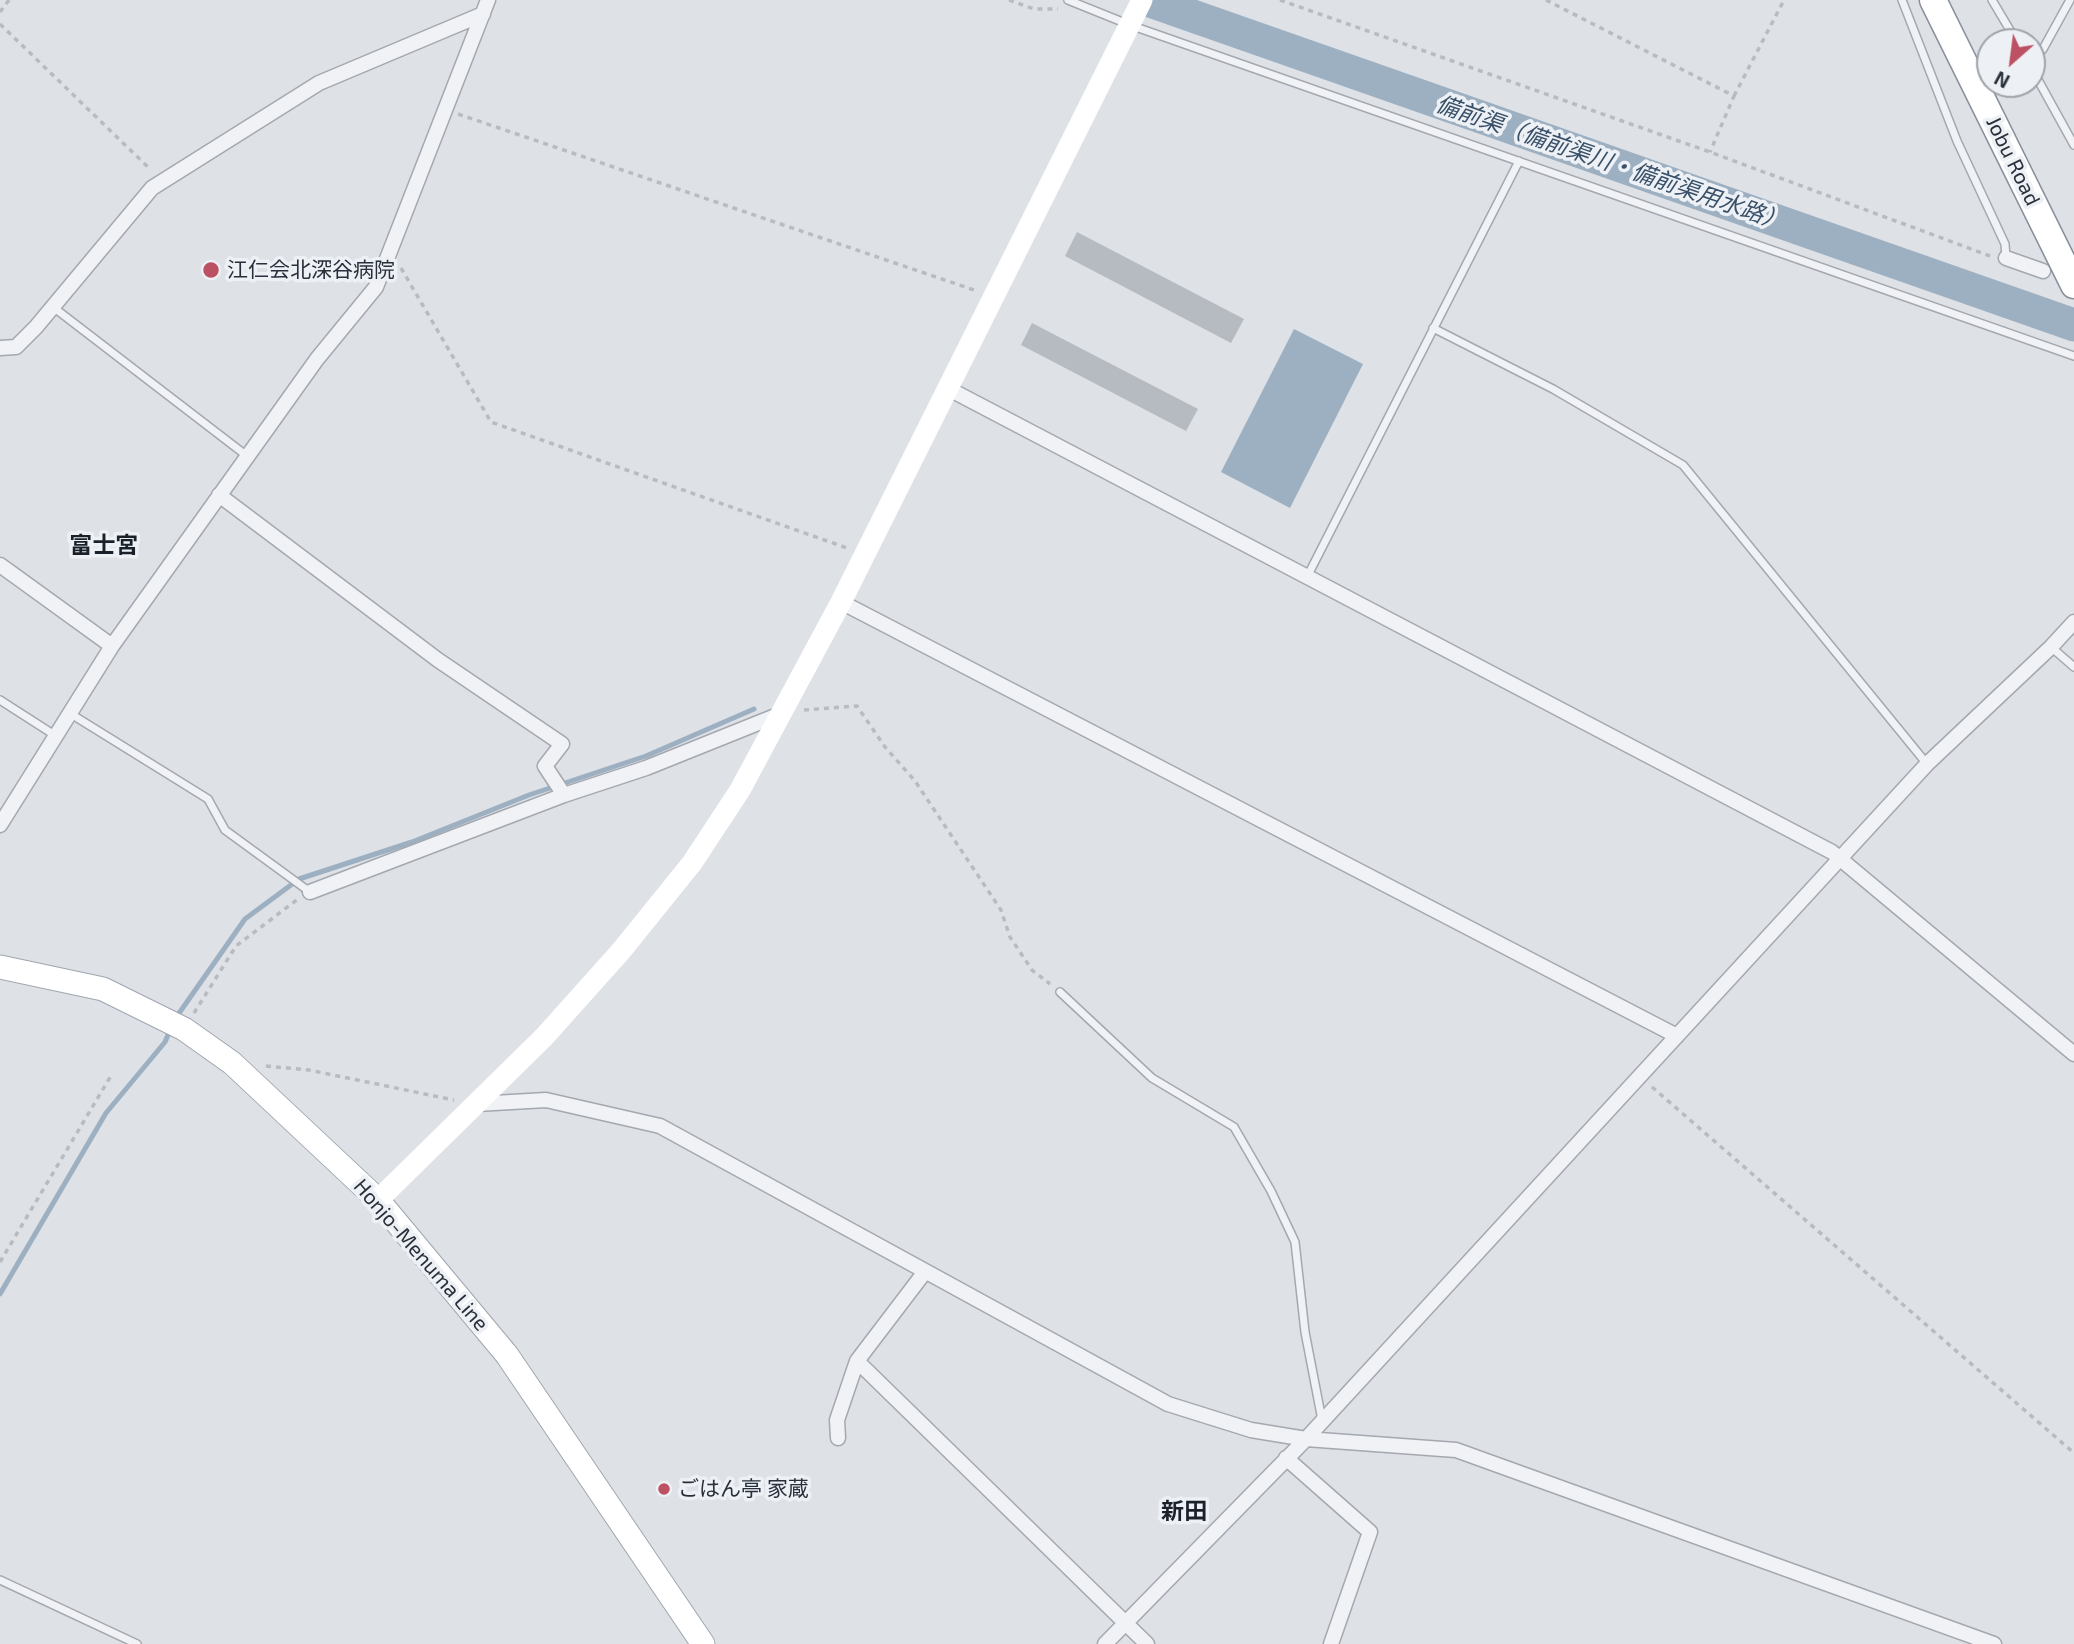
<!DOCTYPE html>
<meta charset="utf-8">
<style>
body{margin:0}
#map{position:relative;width:2074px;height:1644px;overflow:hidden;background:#dee1e6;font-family:"Exo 2",sans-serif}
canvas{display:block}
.north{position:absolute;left:1976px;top:28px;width:70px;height:70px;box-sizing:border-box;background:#edf0f4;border:2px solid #9fa3aa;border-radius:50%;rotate:208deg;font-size:19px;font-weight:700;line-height:28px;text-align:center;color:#29303b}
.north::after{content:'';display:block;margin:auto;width:24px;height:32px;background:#bd5164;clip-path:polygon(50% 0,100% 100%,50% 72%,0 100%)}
</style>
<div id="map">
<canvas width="2074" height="1644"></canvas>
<div class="north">N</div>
</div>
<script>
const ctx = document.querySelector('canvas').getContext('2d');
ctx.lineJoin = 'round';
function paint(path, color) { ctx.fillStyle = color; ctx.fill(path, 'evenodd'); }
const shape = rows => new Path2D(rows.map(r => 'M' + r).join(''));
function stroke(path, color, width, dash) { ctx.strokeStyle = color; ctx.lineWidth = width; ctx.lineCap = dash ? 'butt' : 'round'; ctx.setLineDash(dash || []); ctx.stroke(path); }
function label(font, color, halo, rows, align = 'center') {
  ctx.font = font + ' "Exo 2","Noto Sans JP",sans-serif'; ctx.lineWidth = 7; ctx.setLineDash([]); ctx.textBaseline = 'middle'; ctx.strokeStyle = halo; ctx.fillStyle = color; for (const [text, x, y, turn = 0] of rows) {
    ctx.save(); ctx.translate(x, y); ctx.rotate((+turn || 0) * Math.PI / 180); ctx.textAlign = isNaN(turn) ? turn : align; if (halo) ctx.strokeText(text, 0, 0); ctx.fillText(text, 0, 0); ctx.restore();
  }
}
const water = shape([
 [1294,329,1363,364,1290,508,1221,472]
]);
const stream = shape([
 [175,1019,245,919,299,879,412,842,529,795,646,756,754,709],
 [0,1294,106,1113,165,1042,171,1028]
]);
const river = shape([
 [1147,0,2074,325]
]);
const building = shape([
 [1077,232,1244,319,1231,343,1065,256],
 [1032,323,1198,409,1186,431,1021,345]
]);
const path = shape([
 [1009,0,1034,9,1058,9],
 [1280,0,1710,152,1990,256],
 [1546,0,1734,96,1710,152],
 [0,12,9,0],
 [0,24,151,170],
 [1734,96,1784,0],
 [458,114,977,291],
 [401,268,491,422,847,548],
 [804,710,857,706,885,747,915,781,1001,910,1010,937,1032,970,1050,984],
 [194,1013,236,946,298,899],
 [266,1066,309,1070,454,1100],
 [1652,1087,2074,1453],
 [0,1262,112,1074]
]);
const lane = shape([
 [1068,0,1130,25,2074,356],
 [1902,0,1957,141,2005,244,2006,258],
 [1992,0,2017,42],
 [2032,61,2043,49,2070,0],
 [2032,69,2074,145],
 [53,307,247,456],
 [1433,328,1553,389,1683,465,1927,764],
 [1307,577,1519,161],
 [2051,647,2074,667],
 [0,700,56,736],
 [71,714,208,799,225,830,310,892],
 [1060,992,1152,1078,1234,1127,1271,1191,1295,1242,1305,1332,1322,1420],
 [0,1580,137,1644]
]);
const street = shape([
 [2006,258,2043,271],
 [0,348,16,347,36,327,152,188,319,83,483,14],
 [949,389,1832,852,2074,1054],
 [219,495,438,660,562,744,545,766,564,795],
 [0,565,112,646],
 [841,602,1677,1036],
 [0,825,112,646,317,359,376,287,488,0],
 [310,892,564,795,646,768,783,713],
 [477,1104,546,1100,660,1126,1168,1404,1251,1430,1306,1439,1456,1450,1994,1644],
 [857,1361,1147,1644],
 [838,1438,837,1420,857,1361,924,1273],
 [1286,1458,1370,1532,1331,1644],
 [1105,1644,1306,1439,1927,764,2051,647,2074,622]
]);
const secondary = shape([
 [378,1200,544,1037,621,951,692,863,740,790,841,602,1142,0]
]);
const primary = shape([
 [0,967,103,989,184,1029,232,1063,378,1200,507,1355,703,1644]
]);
const highway = shape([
 [1933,0,2074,285]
]);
const markers = [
 [211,270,9,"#bd5164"],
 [664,1489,7,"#bd5164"]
];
const streetNames = [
 ["Jobu Road",2013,161,64],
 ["Honjo-Menuma Line",421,1255,49]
];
const poiNames = [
 ["江仁会北深谷病院",227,270],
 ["ごはん亭 家蔵",678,1489]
];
const waterNames = [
 ["備前渠（備前渠川・備前渠用水路）",1611,163,19]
];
const neighbourhoodNames = [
 ["富士宮",104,545],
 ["新田",1184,1511]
];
paint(water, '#9db0c2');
stroke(stream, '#9db0c2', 5);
stroke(river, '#9db0c2', 33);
paint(building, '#b6bbc2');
stroke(lane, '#a4a8af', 10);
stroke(street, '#a4a8af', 17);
stroke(primary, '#9fa6b0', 25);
stroke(highway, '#878f9a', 29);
stroke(path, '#b8bcc1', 3.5, [5, 5]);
stroke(lane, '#f0f2f5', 7);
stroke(street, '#f0f2f5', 14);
stroke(secondary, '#fff', 21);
stroke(primary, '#fff', 23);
stroke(highway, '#fff', 26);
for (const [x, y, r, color] of markers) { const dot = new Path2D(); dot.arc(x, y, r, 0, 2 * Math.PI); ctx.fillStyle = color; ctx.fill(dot); stroke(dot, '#edf0f4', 2.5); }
label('21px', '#29303b', '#edf0f4', streetNames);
label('21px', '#29303b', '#edf0f4', poiNames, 'left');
label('italic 23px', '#385069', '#edf0f4', waterNames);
label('bold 23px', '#1b212b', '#edf0f4', neighbourhoodNames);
</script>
